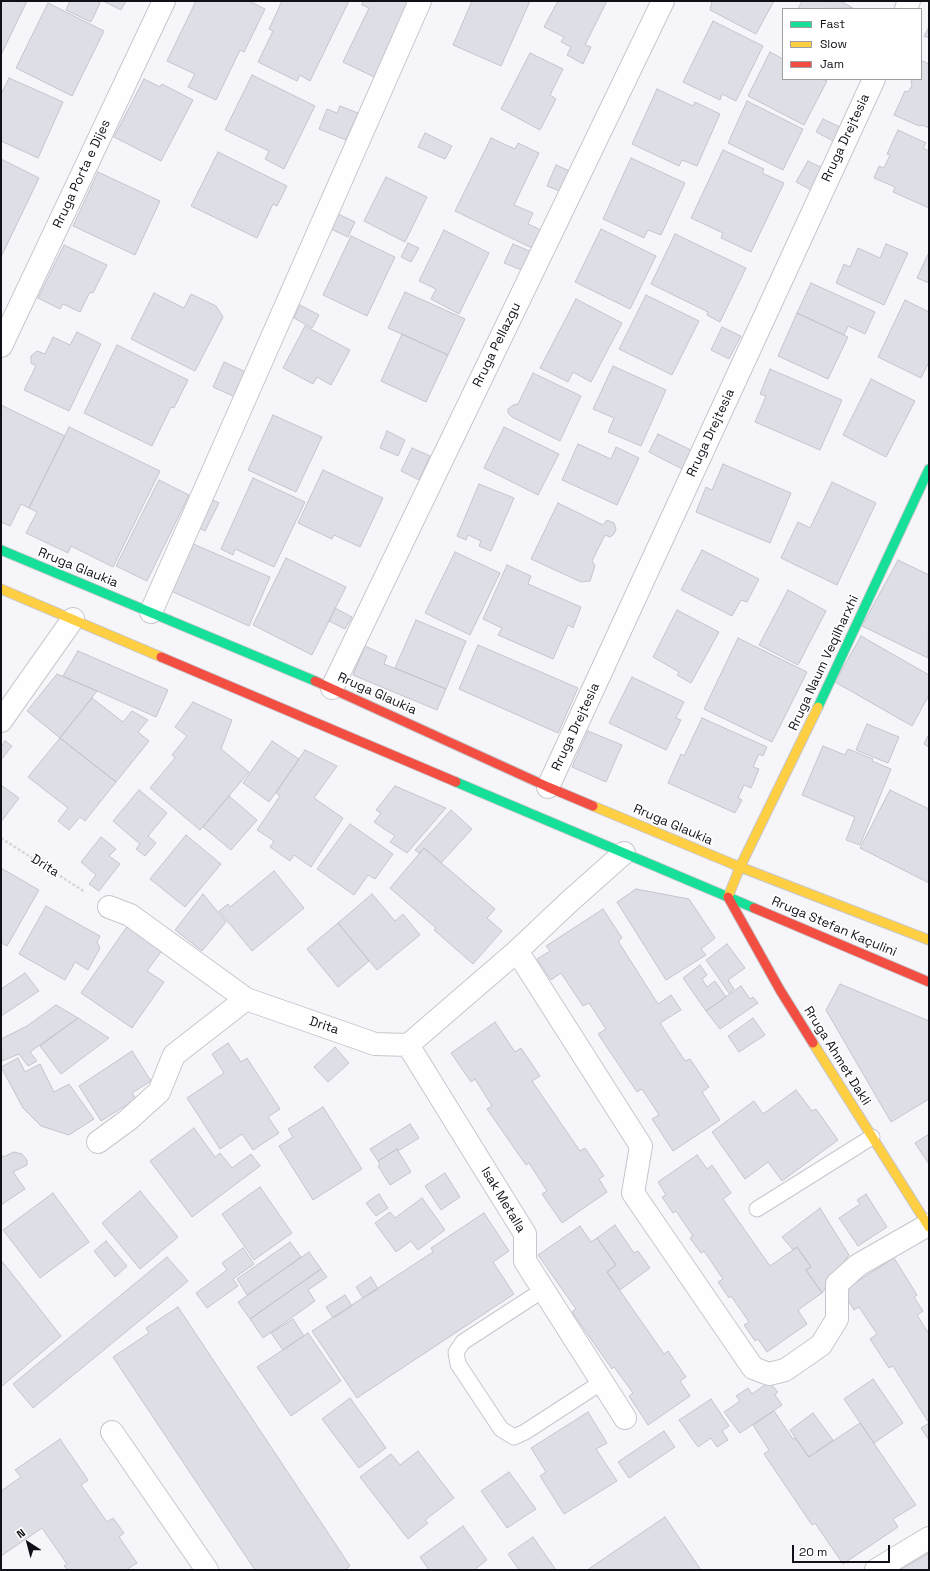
<!DOCTYPE html>
<meta charset="utf-8">
<style>
body{margin:0}
#map{position:relative;width:930px;height:1571px;overflow:hidden;background:#f6f6fa;font-family:"Space Grotesk",sans-serif}
canvas{display:block}
.frame{position:absolute;inset:0;border:2px solid #101019;pointer-events:none}
.legend{position:absolute;left:782px;top:8px;width:140px;height:72px;box-sizing:border-box;background:#fff;border:1px solid #9f9fa3;margin:0;padding:5px 7px;list-style:none;font-size:12px;color:#101019}
.legend li{display:flex;align-items:center;gap:8px;height:20px}
.legend b{width:20px;border:1px solid #9f9fa3}
.north{position:absolute;left:8px;top:1523px;width:40px;height:40px;-webkit-text-stroke:3px #fff;paint-order:stroke;rotate:324deg;font-size:11px;font-weight:700;line-height:16px;text-align:center;color:#101019}
.north::after{content:'';display:block;margin:auto;width:14px;height:18px;background:#101019;clip-path:polygon(50% 0,100% 100%,50% 72%,0 100%)}
.scale{position:absolute;left:792px;top:1545px;width:98px;height:18px;box-sizing:border-box;border:2px solid #101019;border-top:0;padding-left:5px;font-size:12px;line-height:14px;white-space:nowrap;color:#101019;-webkit-text-stroke:3px #fff;paint-order:stroke}
</style>
<div id="map">
<canvas width="930" height="1571"></canvas>
<div class="frame"></div>
<ul class="legend">
<li><b style="height:5px;background:#16e098"></b>Fast</li>
<li><b style="height:5px;background:#ffcf43"></b>Slow</li>
<li><b style="height:5px;background:#f24e42"></b>Jam</li>
</ul>
<div class="north">N</div>
<div class="scale">20 m</div>
</div>
<script>
const ctx = document.querySelector('canvas').getContext('2d');
ctx.lineJoin = 'round';
function paint(path, color) { ctx.fillStyle = color; ctx.fill(path, 'evenodd'); }
const shape = rows => new Path2D(rows.map(r => 'M' + r).join(''));
function stroke(path, color, width, dash) { ctx.strokeStyle = color; ctx.lineWidth = width; ctx.lineCap = dash ? 'butt' : 'round'; ctx.setLineDash(dash || []); ctx.stroke(path); }
function label(font, color, halo, rows, align = 'center') {
  ctx.font = font + ' "Space Grotesk",sans-serif'; ctx.lineWidth = 3.5; ctx.setLineDash([]); ctx.textBaseline = 'middle'; ctx.strokeStyle = halo; ctx.fillStyle = color; for (const [text, x, y, turn = 0] of rows) {
    ctx.save(); ctx.translate(x, y); ctx.rotate((+turn || 0) * Math.PI / 180); ctx.textAlign = isNaN(turn) ? turn : align; if (halo) ctx.strokeText(text, 0, 0); ctx.fillText(text, 0, 0); ctx.restore();
  }
}
const building = shape([
 [1,1,27,1,1,55,1,1],
 [70,1,96,1,100,3,91,22,66,10,70,1],
 [103,1,126,1,121,10,103,1],
 [196,1,249,1,265,9,244,52,240,50,216,100,188,87,195,74,167,61,196,1],
 [282,1,349,1,310,81,300,75,297,81,258,62,273,31,269,29,282,1],
 [363,1,414,1,376,78,343,62,369,8,362,5,363,1],
 [472,1,530,1,501,66,453,45,472,1],
 [558,1,607,1,585,45,591,47,583,64,567,55,571,47,561,42,564,37,544,27,558,1],
 [712,1,774,1,756,34,710,10,712,1],
 [802,1,840,1,853,8,798,9,802,1],
 [48,3,104,31,72,96,16,68,48,3],
 [713,21,763,46,736,101,722,94,720,100,683,82,713,21],
 [929,27,929,38,924,36,929,27],
 [770,52,783,59,783,79,822,79,827,81,804,125,748,96,770,52],
 [530,53,563,69,550,95,556,99,540,130,501,109,530,53],
 [923,61,929,64,929,128,922,125,919,126,894,115,905,91,908,92,912,86,911,79,921,79,921,63,923,61],
 [252,75,315,106,284,169,265,159,269,151,225,130,252,75],
 [9,78,63,102,38,158,1,141,1,94,9,78],
 [144,79,160,87,162,84,193,100,161,161,114,137,144,79],
 [657,89,693,106,695,102,720,114,697,166,682,160,679,166,632,144,657,89],
 [747,101,803,129,783,170,728,143,747,101],
 [340,106,358,113,346,140,319,129,327,109,337,113,340,106],
 [823,119,842,128,835,142,816,132,823,119],
 [898,130,926,143,923,148,929,151,929,208,893,192,895,187,874,178,879,166,884,168,890,155,887,154,898,130],
 [425,133,452,146,445,159,418,147,425,133],
 [491,138,515,149,518,143,539,153,514,205,533,213,528,224,543,231,534,249,455,211,491,138],
 [723,150,764,169,762,173,784,183,751,252,721,238,723,233,691,218,723,150],
 [218,152,287,186,277,206,273,204,257,238,191,206,218,152],
 [631,158,685,183,661,235,648,230,644,238,603,219,631,158],
 [1,159,39,178,1,257,1,159],
 [808,161,825,169,813,191,796,182,808,161],
 [556,165,572,172,562,192,547,186,556,165],
 [98,172,160,201,135,255,73,226,98,172],
 [386,177,427,197,405,242,364,221,386,177],
 [338,214,355,222,348,237,331,229,338,214],
 [601,229,656,256,630,309,575,282,601,229],
 [444,230,489,253,459,314,431,299,436,289,419,281,444,230],
 [675,234,746,268,720,322,707,315,708,312,651,284,675,234],
 [351,236,395,257,367,316,323,295,351,236],
 [408,243,419,248,411,262,401,257,408,243],
 [513,244,532,252,524,271,504,263,513,244],
 [886,244,908,253,884,305,836,283,844,264,850,267,858,248,880,258,886,244],
 [64,245,107,265,93,293,90,292,80,312,63,304,60,309,38,298,64,245],
 [929,252,929,283,917,278,929,252],
 [811,283,875,312,865,334,848,326,844,335,797,313,811,283],
 [405,292,465,319,448,355,388,328,405,292],
 [154,293,184,308,191,294,216,306,223,317,195,371,131,339,154,293],
 [646,295,699,321,672,375,619,349,646,295],
 [576,299,622,323,591,382,573,372,568,382,540,368,576,299],
 [905,300,929,312,929,362,921,378,878,357,905,300],
 [300,305,319,315,312,328,294,318,300,305],
 [797,313,848,337,828,379,778,356,797,313],
 [305,326,350,350,331,385,317,377,313,384,283,368,305,326],
 [722,327,741,336,729,359,711,350,722,327],
 [77,332,101,344,69,411,24,390,36,366,31,363,31,356,37,351,45,354,53,337,70,345,77,332],
 [402,334,448,355,426,402,381,381,402,334],
 [117,345,188,380,174,408,171,407,152,446,84,413,117,345],
 [224,362,246,372,235,397,213,387,224,362],
 [613,366,666,390,641,446,608,432,614,418,593,409,613,366],
 [770,369,842,400,820,450,755,422,766,396,760,394,770,369],
 [533,373,581,396,560,441,512,417,508,413,508,409,513,405,518,404,533,373],
 [871,379,915,401,886,457,843,435,871,379],
 [1,405,65,436,29,508,21,504,10,526,1,522,1,405],
 [273,415,322,437,296,492,248,470,273,415],
 [69,427,160,471,113,567,71,546,68,553,26,533,37,512,29,508,69,427],
 [504,427,559,454,538,495,484,468,504,427],
 [387,431,405,440,398,456,380,448,387,431],
 [658,434,691,450,682,469,649,452,658,434],
 [578,444,611,459,616,447,639,458,617,505,562,480,578,444],
 [412,448,430,456,419,480,401,471,412,448],
 [723,464,791,493,770,543,696,512,706,487,712,490,723,464],
 [323,470,383,498,360,547,334,535,332,539,298,523,323,470],
 [253,478,305,502,274,567,235,549,233,555,221,549,253,478],
 [159,480,189,495,147,581,116,566,159,480],
 [832,482,876,503,837,585,781,558,798,522,810,528,832,482],
 [479,484,514,498,491,551,479,546,481,541,468,535,466,540,457,536,479,484],
 [208,498,219,503,205,531,195,526,208,498],
 [558,503,603,525,607,520,614,523,616,529,614,534,610,537,605,535,592,561,595,566,590,581,581,582,531,559,558,503],
 [191,543,270,577,249,626,171,591,191,543],
 [702,550,759,579,747,602,741,600,732,616,681,590,702,550],
 [455,552,500,573,470,635,425,613,455,552],
 [286,558,346,587,312,655,253,625,286,558],
 [898,560,929,575,928,658,862,626,898,560],
 [507,565,531,576,528,584,581,607,573,628,568,625,553,659,498,635,502,628,483,619,507,565],
 [788,590,826,611,798,665,759,645,788,590],
 [335,608,352,617,345,629,329,621,335,608],
 [677,610,719,632,691,683,677,675,679,672,653,657,677,610],
 [416,620,466,641,446,689,395,668,416,620],
 [861,636,929,675,929,695,912,726,835,682,861,636],
 [738,638,807,672,772,742,704,709,738,638],
 [478,645,578,688,558,733,459,689,478,645],
 [365,646,387,656,384,664,446,689,437,710,353,675,365,646],
 [78,651,168,690,156,717,63,676,78,651],
 [57,674,97,691,60,738,27,711,57,674],
 [632,677,684,702,676,718,681,720,666,750,609,723,632,677],
 [92,698,123,722,132,711,148,720,138,732,149,741,116,782,60,738,92,698],
 [193,702,232,720,221,749,249,772,200,830,150,788,175,758,172,755,187,736,175,727,193,702],
 [702,718,767,747,763,756,759,754,753,767,759,769,751,788,744,785,738,798,742,800,735,813,668,783,681,754,684,756,702,718],
 [867,724,899,737,888,763,856,750,867,724],
 [588,731,622,745,606,782,572,767,588,731],
 [929,734,929,747,924,744,929,734],
 [60,738,116,782,85,821,80,817,69,830,58,821,68,808,28,777,60,738],
 [5,741,12,746,1,760,1,747,5,741],
 [272,741,299,759,269,802,243,783,272,741],
 [823,746,845,755,848,749,873,759,872,761,891,769,860,845,846,840,855,817,802,795,823,746],
 [305,750,337,766,314,798,343,818,311,867,294,855,290,861,270,847,274,841,257,830,280,796,276,793,305,750],
 [1,785,19,798,1,822,1,785],
 [395,786,446,808,407,853,390,842,395,836,374,822,381,813,376,810,395,786],
 [139,790,167,813,148,836,156,843,145,856,136,849,140,844,113,821,139,790],
 [890,790,929,809,929,883,860,848,890,790],
 [229,796,257,820,231,850,203,827,229,796],
 [451,810,472,829,441,863,424,848,419,853,415,850,451,810],
 [350,824,393,854,375,879,368,875,354,895,317,869,350,824],
 [186,835,221,864,185,907,150,879,186,835],
 [101,837,116,849,109,856,120,864,99,891,89,884,96,875,81,862,101,837],
 [424,848,495,909,487,918,502,931,473,964,434,930,436,928,390,888,424,848],
 [1,868,39,890,7,946,1,943,1,868],
 [274,871,304,908,252,951,219,911,228,904,230,907,274,871],
 [636,889,689,899,715,938,701,949,706,955,666,980,617,902,636,889],
 [203,894,226,922,202,951,175,930,203,894],
 [372,894,395,921,403,914,420,935,377,970,338,923,372,894],
 [46,906,100,936,97,942,100,948,88,970,75,962,65,980,19,954,46,906],
 [603,909,622,938,618,941,658,1004,671,995,681,1010,660,1023,685,1061,690,1059,709,1087,702,1092,720,1120,673,1151,652,1119,659,1115,642,1089,637,1092,598,1034,606,1029,589,1003,583,1006,561,973,551,980,537,959,550,951,546,946,603,909],
 [338,923,369,961,338,987,307,949,338,923],
 [128,925,163,949,147,971,164,982,132,1028,81,993,128,925],
 [727,944,745,968,728,980,734,989,729,993,706,960,727,944],
 [700,965,707,975,702,979,707,987,715,981,726,997,706,1011,683,978,700,965],
 [25,973,39,991,1,1016,1,989,25,973],
 [840,984,929,1021,929,1099,891,1122,826,1010,840,984],
 [741,986,750,999,753,997,758,1003,720,1029,706,1011,741,986],
 [56,1005,78,1018,30,1052,37,1061,28,1066,19,1054,2,1061,1,1039,27,1026,56,1005],
 [78,1018,109,1038,61,1074,40,1046,78,1018],
 [753,1018,765,1035,739,1052,728,1036,753,1018],
 [495,1022,515,1052,521,1048,540,1076,532,1081,580,1151,585,1148,604,1176,599,1179,607,1192,562,1223,542,1194,547,1191,529,1163,526,1165,487,1109,492,1106,475,1079,471,1082,451,1053,495,1022],
 [228,1043,241,1062,247,1058,280,1109,268,1117,279,1133,253,1150,242,1134,220,1149,187,1098,224,1073,212,1054,228,1043],
 [335,1047,349,1063,328,1082,314,1067,335,1047],
 [132,1051,151,1081,132,1093,136,1099,101,1121,79,1086,132,1051],
 [18,1058,25,1072,40,1064,54,1092,69,1084,94,1119,69,1135,41,1126,23,1108,1,1067,18,1058],
 [796,1090,812,1111,816,1109,838,1140,782,1181,768,1162,745,1179,712,1132,754,1101,763,1114,796,1090],
 [323,1107,362,1169,313,1200,279,1146,293,1137,288,1129,323,1107],
 [410,1124,419,1138,398,1151,397,1149,378,1161,370,1149,410,1124],
 [194,1128,215,1157,220,1153,232,1168,251,1154,260,1166,192,1217,150,1161,194,1128],
 [929,1134,929,1164,915,1143,929,1134],
 [397,1149,411,1172,390,1185,378,1166,380,1165,378,1161,397,1149],
 [14,1152,22,1154,27,1160,27,1165,13,1172,25,1189,1,1205,1,1153,3,1157,14,1152],
 [697,1155,707,1169,712,1165,731,1193,723,1199,770,1266,797,1247,811,1267,806,1270,822,1293,798,1310,807,1324,767,1352,758,1339,755,1341,744,1325,749,1322,731,1296,729,1298,718,1282,723,1279,704,1251,701,1253,690,1238,693,1236,676,1211,673,1213,662,1197,666,1195,658,1182,697,1155],
 [445,1173,460,1197,441,1210,425,1186,445,1173],
 [260,1187,292,1233,254,1260,222,1214,260,1187],
 [140,1191,178,1237,140,1269,102,1223,140,1191],
 [53,1193,89,1242,40,1278,3,1230,53,1193],
 [379,1194,388,1208,376,1216,366,1203,379,1194],
 [866,1194,887,1227,858,1246,839,1218,860,1204,857,1200,866,1194],
 [422,1198,445,1230,418,1250,411,1241,396,1252,375,1223,390,1212,395,1218,422,1198],
 [820,1208,849,1255,822,1293,806,1270,811,1267,797,1247,793,1250,782,1237,820,1208],
 [484,1213,509,1251,493,1262,514,1294,357,1398,312,1331,433,1252,431,1248,484,1213],
 [615,1225,634,1253,638,1251,650,1268,620,1290,607,1272,616,1265,597,1238,615,1225],
 [580,1226,591,1242,597,1238,616,1265,607,1272,664,1354,668,1351,686,1377,680,1381,690,1396,648,1425,629,1396,633,1393,614,1367,612,1369,572,1312,576,1309,538,1255,580,1226],
 [106,1241,127,1266,115,1277,94,1251,106,1241],
 [290,1242,301,1257,247,1295,237,1279,290,1242],
 [243,1248,254,1264,233,1279,238,1286,207,1308,196,1293,227,1270,222,1263,243,1248],
 [309,1252,321,1269,250,1319,238,1302,309,1252],
 [167,1257,188,1281,33,1408,13,1384,167,1257],
 [894,1258,917,1295,914,1297,923,1311,917,1315,929,1334,929,1440,921,1428,929,1423,893,1366,889,1368,870,1339,877,1334,859,1307,854,1310,842,1291,894,1258],
 [1,1260,61,1336,1,1387,1,1260],
 [321,1269,327,1277,308,1290,315,1301,263,1338,250,1319,321,1269],
 [371,1277,378,1289,363,1298,356,1287,371,1277],
 [345,1295,352,1306,333,1318,326,1307,345,1295],
 [178,1307,350,1566,345,1570,255,1570,113,1357,149,1333,146,1328,178,1307],
 [293,1319,304,1336,283,1350,271,1333,293,1319],
 [308,1333,341,1381,291,1416,257,1367,308,1333],
 [873,1379,903,1423,874,1443,844,1399,873,1379],
 [769,1382,778,1392,775,1395,782,1405,740,1433,724,1412,740,1401,736,1396,748,1388,752,1394,769,1382],
 [350,1398,386,1448,359,1468,322,1419,350,1398],
 [711,1399,729,1426,722,1431,728,1440,717,1447,711,1438,698,1447,679,1420,711,1399],
 [774,1411,793,1439,795,1438,809,1457,860,1423,916,1505,893,1519,898,1527,843,1564,815,1523,812,1525,764,1454,769,1450,753,1425,774,1411],
 [588,1412,607,1443,596,1449,617,1481,564,1514,540,1476,546,1472,531,1448,588,1412],
 [813,1413,833,1440,809,1457,790,1430,813,1413],
 [664,1431,675,1447,629,1478,618,1462,664,1431],
 [60,1439,88,1480,81,1485,107,1522,113,1518,124,1533,119,1537,137,1563,126,1570,68,1570,64,1566,67,1564,42,1528,1,1556,1,1491,21,1477,15,1470,60,1439],
 [418,1451,454,1498,425,1520,428,1523,408,1539,360,1477,391,1454,400,1465,418,1451],
 [509,1472,536,1509,507,1528,481,1491,509,1472],
 [665,1517,701,1570,587,1570,665,1517],
 [463,1526,487,1560,474,1570,429,1570,420,1557,463,1526],
 [533,1537,556,1570,519,1570,508,1554,533,1537],
 [929,1553,929,1570,900,1570,929,1553]
]);
const path = shape([
 [1,838,85,892]
]);
const lane = shape([
 [757,1209,872,1137],
 [543,1290,463,1342,456,1352,458,1364,501,1429,514,1437,525,1432,602,1382]
]);
const street = shape([
 [906,9,909,1],
 [1,346,164,1],
 [151,612,420,1],
 [332,688,663,1],
 [1,721,73,619],
 [548,787,874,79],
 [109,907,130,915,246,999,375,1044,408,1045,517,951,570,901,624,853],
 [517,951,641,1146,633,1193,753,1368,769,1374,785,1370,821,1345,837,1319,837,1284,858,1265,928,1225],
 [408,1045,525,1234,525,1261,625,1418],
 [98,1142,128,1120,159,1092,174,1055,246,999],
 [112,1432,207,1570],
 [876,1570,929,1538]
]);
const fast = shape([
 [1,550,315,681],
 [818,707,929,469],
 [456,782,754,908]
]);
const slow = shape([
 [1,589,161,657],
 [593,806,740,867,929,940],
 [728,897,740,867,818,707],
 [813,1043,929,1227]
]);
const jam = shape([
 [161,657,456,782],
 [315,681,548,787,593,806],
 [728,897,780,990,813,1043],
 [754,908,929,982]
]);
const streetNames = [
 ["Rruga Drejtesia",846,138,-65],
 ["Rruga Porta e Dijes",82,174,-65],
 ["Rruga Pellazgu",497,345,-64],
 ["Rruga Drejtesia",711,433,-65],
 ["Rruga Glaukia",78,568,22],
 ["Rruga Naum Veqilharxhi",824,663,-65],
 ["Rruga Glaukia",377,694,24],
 ["Rruga Drejtesia",576,727,-65],
 ["Rruga Glaukia",673,825,23],
 ["Drita",45,866,32],
 ["Rruga Stefan Kaçulini",834,927,23],
 ["Drita",324,1026,19],
 ["Rruga Ahmet Dakli",837,1056,58],
 ["Isak Metalla",503,1200,59]
];
paint(building, '#dedee7');
stroke(building, '#c4c5cc', 1);
stroke(lane, '#c6c6cd', 17);
stroke(street, '#c6c6cd', 24);
stroke(fast, '#c6c6cd', 11);
stroke(slow, '#c6c6cd', 11);
stroke(jam, '#c6c6cd', 11);
stroke(path, '#d7d7d8', 2.5, [3, 2]);
stroke(lane, '#fefefe', 15);
stroke(street, '#fefefe', 22);
stroke(fast, '#16e098', 9);
stroke(slow, '#ffcf43', 9);
stroke(jam, '#f24e42', 9);
label('13px', '#101019', '#fff', streetNames);
</script>
